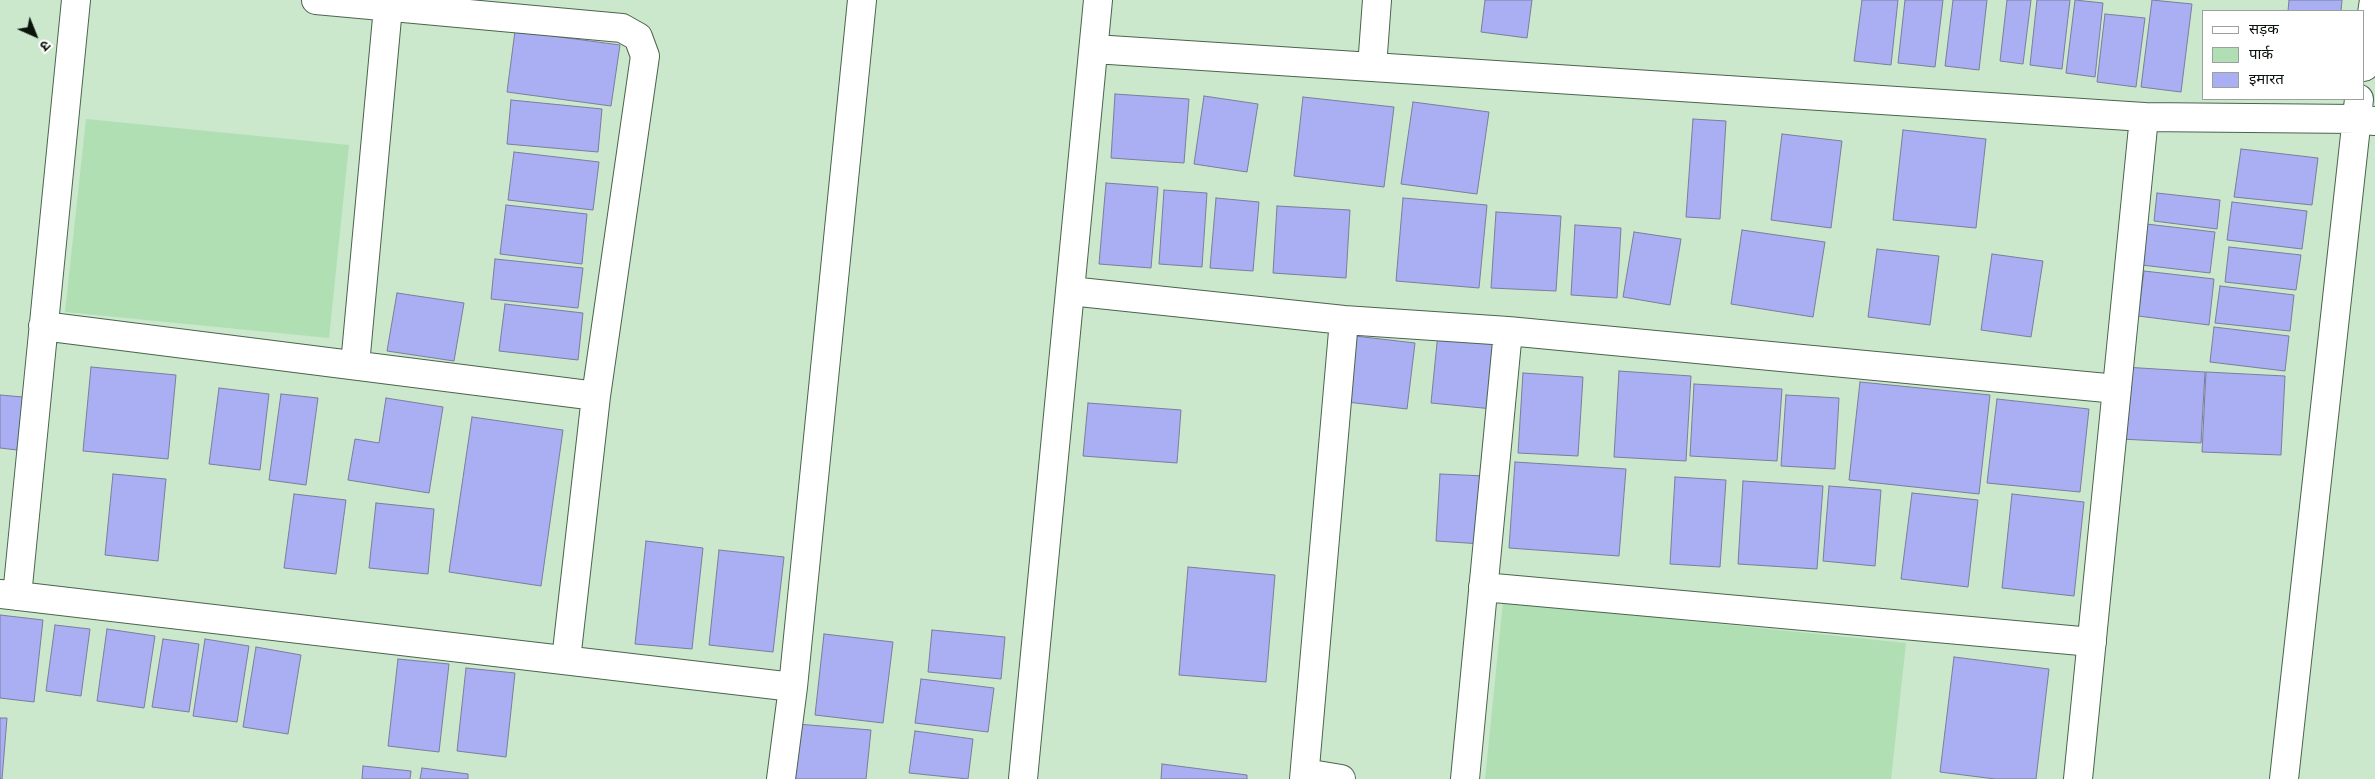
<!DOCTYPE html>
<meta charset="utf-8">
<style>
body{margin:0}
#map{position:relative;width:2375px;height:779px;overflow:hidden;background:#cbe7cc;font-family:Montserrat,"Noto Sans Devanagari",sans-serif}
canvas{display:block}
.legend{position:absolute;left:2202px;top:10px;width:162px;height:90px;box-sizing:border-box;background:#fff;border:1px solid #9da19d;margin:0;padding:6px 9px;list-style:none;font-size:15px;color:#0a140b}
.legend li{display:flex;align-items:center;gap:10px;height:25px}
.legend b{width:25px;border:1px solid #9da19d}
.north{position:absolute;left:10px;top:10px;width:50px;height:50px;-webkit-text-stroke:4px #fff;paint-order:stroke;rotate:136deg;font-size:14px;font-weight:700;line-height:20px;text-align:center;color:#0a140b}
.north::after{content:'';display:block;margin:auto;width:18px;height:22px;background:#0a140b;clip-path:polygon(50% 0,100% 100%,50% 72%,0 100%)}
</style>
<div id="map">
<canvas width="2375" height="779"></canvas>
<ul class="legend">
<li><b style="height:6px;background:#fff"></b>सड़क</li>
<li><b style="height:14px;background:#afdfb2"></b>पार्क</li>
<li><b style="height:14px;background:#aaaef2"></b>इमारत</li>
</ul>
<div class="north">उ</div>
</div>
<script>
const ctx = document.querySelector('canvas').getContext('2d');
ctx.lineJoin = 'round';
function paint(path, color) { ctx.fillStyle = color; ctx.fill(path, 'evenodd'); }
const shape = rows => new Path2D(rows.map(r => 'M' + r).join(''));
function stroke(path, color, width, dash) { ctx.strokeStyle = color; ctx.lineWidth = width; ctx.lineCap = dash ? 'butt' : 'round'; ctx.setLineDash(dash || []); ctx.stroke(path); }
const green = shape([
 [86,119,349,145,329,338,65,312],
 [1503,602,1906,643,1891,779,1485,779]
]);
const building = shape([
 [1485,0,1532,0,1527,38,1481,32,1485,0],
 [1862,0,1898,0,1891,65,1854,61,1862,0],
 [1905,0,1943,0,1935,67,1898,63,1905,0],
 [1953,0,1987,0,1979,70,1945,66,1953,0],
 [2007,0,2031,0,2023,64,2000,61,2007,0],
 [2037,0,2070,0,2062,69,2030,65,2037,0],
 [2075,0,2103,3,2095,77,2066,73,2075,0],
 [2152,0,2192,4,2181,92,2141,87,2152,0],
 [2289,0,2342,0,2341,11,2288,11,2289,0],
 [2105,14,2145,18,2136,87,2097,82,2105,14],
 [515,31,620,45,611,106,507,92,515,31],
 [1115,94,1189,99,1184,163,1111,158,1115,94],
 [1204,96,1258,104,1247,172,1194,164,1204,96],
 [1303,97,1394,107,1384,187,1294,176,1303,97],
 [511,100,602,109,598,152,507,144,511,100],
 [1413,102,1489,112,1477,194,1401,184,1413,102],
 [1693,119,1726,121,1720,219,1686,217,1693,119],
 [1903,130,1986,139,1976,228,1893,220,1903,130],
 [1782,134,1842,141,1831,228,1771,220,1782,134],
 [2241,149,2318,158,2312,205,2234,197,2241,149],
 [514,152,599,162,593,210,508,200,514,152],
 [1106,183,1158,187,1151,268,1099,264,1106,183],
 [1164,190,1207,193,1202,267,1159,264,1164,190],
 [2157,193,2220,200,2217,229,2154,221,2157,193],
 [1216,198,1259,202,1253,271,1210,268,1216,198],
 [1403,198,1487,205,1479,288,1396,281,1403,198],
 [2232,202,2307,211,2302,249,2227,240,2232,202],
 [506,205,587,214,582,264,500,254,506,205],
 [1277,206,1350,210,1346,278,1273,273,1277,206],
 [1496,212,1561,216,1556,291,1491,288,1496,212],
 [2138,223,2215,232,2210,273,2133,264,2138,223],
 [1575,225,1621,228,1617,298,1571,295,1575,225],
 [1742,230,1825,242,1813,317,1731,304,1742,230],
 [1634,232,1681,239,1670,305,1623,297,1634,232],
 [2229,247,2301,255,2296,290,2225,282,2229,247],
 [1877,249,1939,256,1930,325,1868,317,1877,249],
 [1992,254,2043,261,2031,337,1981,330,1992,254],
 [495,259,583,268,578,308,491,299,495,259],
 [2144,271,2214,279,2209,325,2138,316,2144,271],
 [2220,286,2294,295,2290,331,2215,323,2220,286],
 [397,293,464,303,454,361,387,351,397,293],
 [505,304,583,313,578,360,499,351,505,304],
 [2214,327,2289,336,2285,371,2210,362,2214,327],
 [1438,333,1499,338,1493,409,1431,403,1438,333],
 [1355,336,1415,343,1407,409,1347,402,1355,336],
 [91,367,176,375,168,459,83,451,91,367],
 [2124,367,2205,372,2201,443,2120,439,2124,367],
 [1619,371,1691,376,1686,461,1614,457,1619,371],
 [2206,372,2285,376,2281,455,2202,452,2206,372],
 [1523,373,1583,377,1578,456,1518,453,1523,373],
 [1860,382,1990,395,1979,494,1849,480,1860,382],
 [1694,384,1782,389,1777,461,1690,456,1694,384],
 [219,388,269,394,260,470,209,464,219,388],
 [281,394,318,398,306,485,269,480,281,394],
 [0,395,23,397,17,450,0,448,0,395],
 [1786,395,1839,398,1835,469,1781,466,1786,395],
 [386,398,443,407,429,493,348,480,355,439,379,443,386,398],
 [1997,399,2089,409,2080,492,1987,483,1997,399],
 [1088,403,1181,410,1177,463,1083,456,1088,403],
 [472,417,563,430,541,586,449,572,472,417],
 [1515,462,1626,469,1619,556,1509,548,1515,462],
 [113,474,166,479,158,561,105,555,113,474],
 [1440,474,1486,476,1482,544,1436,541,1440,474],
 [1675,477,1726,480,1720,567,1670,564,1675,477],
 [1743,481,1823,486,1817,569,1738,564,1743,481],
 [1829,486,1881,490,1875,566,1823,561,1829,486],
 [1912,493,1978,500,1968,587,1901,579,1912,493],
 [294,494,346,500,336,574,284,568,294,494],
 [2012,494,2084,502,2074,596,2002,588,2012,494],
 [376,503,434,509,428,574,369,568,376,503],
 [646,541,703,548,692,649,635,644,646,541],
 [719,550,784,557,773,652,709,645,719,550],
 [1188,567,1275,575,1266,682,1179,675,1188,567],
 [0,615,43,620,34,702,0,698,0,615],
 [55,625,90,629,81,696,46,691,55,625],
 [107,629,155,636,144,708,97,701,107,629],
 [932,630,1005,637,1001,679,928,672,932,630],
 [824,634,893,642,883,723,815,715,824,634],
 [163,639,199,644,189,712,152,707,163,639],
 [205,639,249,646,237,722,193,716,205,639],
 [256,647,301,655,288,734,243,727,256,647],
 [1954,657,2049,669,2036,779,1995,779,1940,772,1954,657],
 [398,659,449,664,439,752,388,746,398,659],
 [466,668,515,673,506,757,457,751,466,668],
 [921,679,994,688,988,732,915,723,921,679],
 [0,718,7,718,2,779,0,779,0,718],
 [797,724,871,730,866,779,792,779,797,724],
 [915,731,973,739,968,779,909,773,915,731],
 [1162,764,1247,775,1247,779,1161,779,1162,764],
 [363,766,411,771,410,779,362,779,363,766],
 [422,768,468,774,468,779,420,779,422,768]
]);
const street = shape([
 [316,0,622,28,638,37,645,56,596,396,566,660],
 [1094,49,2144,117,2356,119,2375,121],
 [1372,67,1377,0],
 [2364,67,2374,0],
 [1070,291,1344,320,1508,331,2117,389],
 [43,326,596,396],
 [355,365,388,7],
 [1483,587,2092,642],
 [0,594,793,687],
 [17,596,76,0],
 [1305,773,1341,779],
 [781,779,793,687,862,0],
 [1023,779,1098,0],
 [1304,779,1344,320],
 [1465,779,1508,331],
 [2078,779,2144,117],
 [2284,779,2359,99]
]);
paint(green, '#afdfb2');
paint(building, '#aaaef2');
stroke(building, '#7b7d9c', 1);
stroke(street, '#4b644d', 30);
stroke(street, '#fff', 28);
</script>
